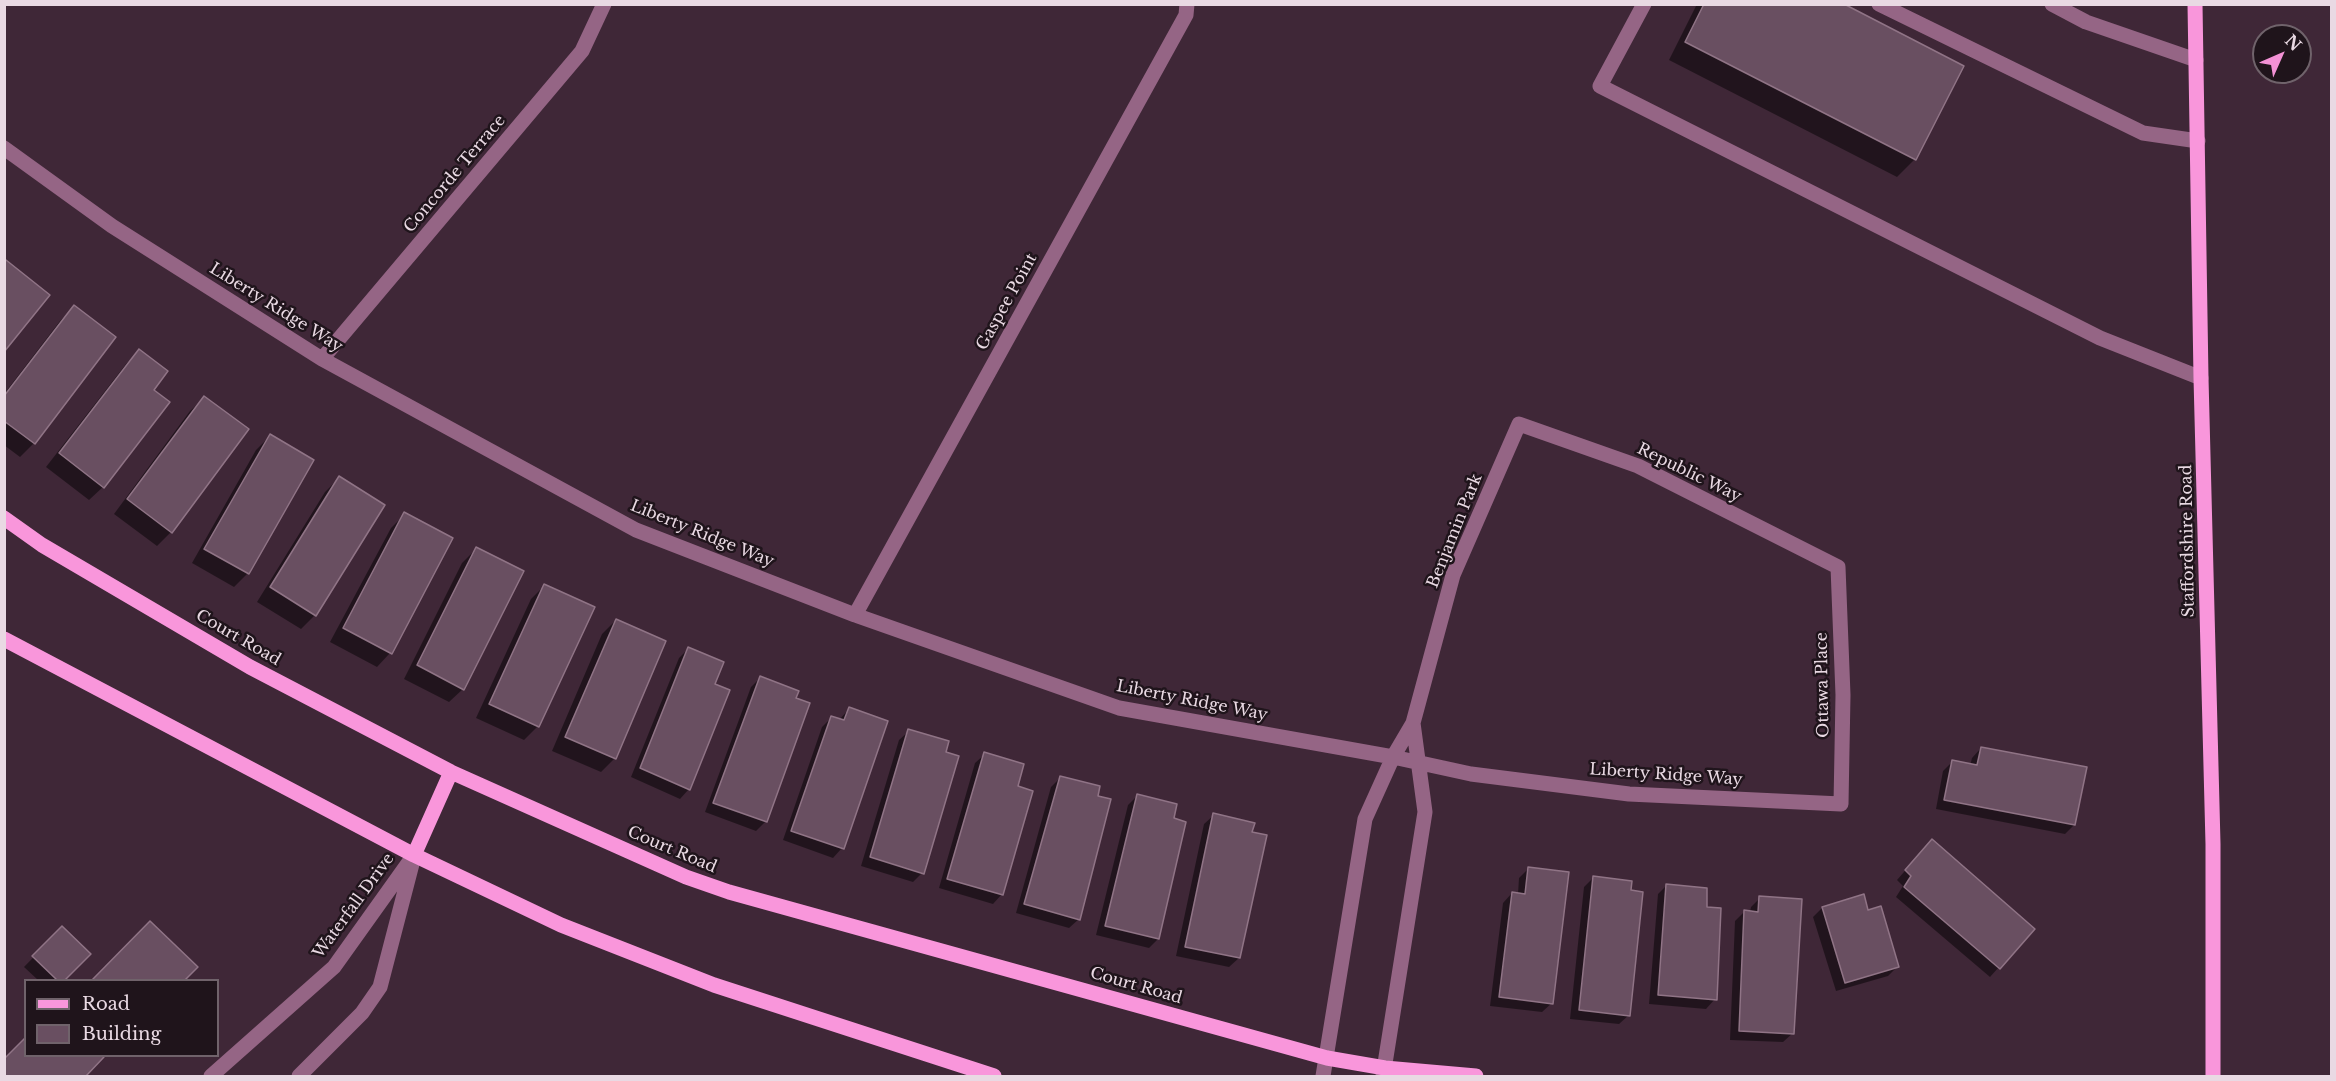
<!DOCTYPE html>
<style>
body{margin:0}
#map{position:relative;width:2336px;height:1081px;overflow:hidden;background:#3f2737;font-family:"Libre Baskerville",serif}
canvas{display:block}
.frame{position:absolute;inset:0;border:6px solid #e9d9e3;pointer-events:none}
.legend{position:absolute;left:24px;top:979px;width:195px;height:78px;box-sizing:border-box;background:#1f141b;border:2px solid #70636b;margin:0;padding:8px 10px;list-style:none;font-size:18px;color:#e9d9e3}
.legend li{display:flex;align-items:center;gap:12px;height:30px}
.legend b{width:30px;border:2px solid #70636b}
.north{position:absolute;left:2252px;top:24px;width:60px;height:60px;box-sizing:border-box;background:#1f141b;border:2px solid #70636b;border-radius:50%;rotate:45deg;font-size:16px;font-weight:700;line-height:24px;text-align:center;color:#e9d9e3}
.north::after{content:'';display:block;margin:auto;width:21px;height:27px;background:#f391d5;clip-path:polygon(50% 0,100% 100%,50% 72%,0 100%)}
</style>
<div id="map">
<canvas width="2336" height="1081"></canvas>
<div class="frame"></div>
<ul class="legend">
<li><b style="height:8px;background:#f996db"></b>Road</li>
<li><b style="height:16px;background:#694f61"></b>Building</li>
</ul>
<div class="north">N</div>
</div>
<script>
const ctx = document.querySelector('canvas').getContext('2d');
ctx.lineJoin = 'round';
function paint(path, color) { ctx.fillStyle = color; ctx.fill(path, 'evenodd'); }
const shape = rows => new Path2D(rows.map(r => 'M' + r).join(''));
function stroke(path, color, width, dash) { ctx.strokeStyle = color; ctx.lineWidth = width; ctx.lineCap = dash ? 'butt' : 'round'; ctx.setLineDash(dash || []); ctx.stroke(path); }
function label(font, color, halo, rows, align = 'center') {
  ctx.font = font + ' "Libre Baskerville",serif'; ctx.lineWidth = 5; ctx.setLineDash([]); ctx.textBaseline = 'middle'; ctx.strokeStyle = halo; ctx.fillStyle = color; for (const [text, x, y, turn = 0] of rows) {
    ctx.save(); ctx.translate(x, y); ctx.rotate((+turn || 0) * Math.PI / 180); ctx.textAlign = isNaN(turn) ? turn : align; if (halo) ctx.strokeText(text, 0, 0); ctx.fillText(text, 0, 0); ctx.restore();
  }
}
const shadow = shape([
 [1697,4,1840,4,1962,67,1915,159,1897,177,1669,60],
 [74,307,114,338,34,443,20,457,4,445,4,394,60,321],
 [139,351,151,390,103,487,89,500,46,467,126,364],
 [204,398,171,532,157,546,114,514,190,411],
 [270,436,312,460,248,573,234,587,192,563,256,450],
 [339,478,315,615,301,629,257,602,325,492],
 [405,514,390,653,377,667,330,642,391,528],
 [476,549,463,689,449,702,404,679,462,563],
 [545,585,538,726,524,740,476,718,531,599],
 [616,620,615,758,601,772,552,751,602,634],
 [688,649,714,685,689,789,680,799,631,777,679,658],
 [760,678,766,821,756,831,705,812,751,687],
 [849,709,842,848,833,858,783,840,822,727,831,718,839,720],
 [909,731,922,873,913,882,861,866,899,740],
 [1981,748,2074,825,2065,834,1936,809,1943,771,1952,762,1970,766,1972,758],
 [985,754,1016,787,1002,894,993,904,939,888,975,763],
 [1060,778,1079,919,1069,928,1016,913,1051,787],
 [1137,796,1172,819,1158,939,1149,948,1096,935,1128,805],
 [1214,815,1250,833,1239,958,1229,967,1176,956,1204,824],
 [1923,850,2033,929,1990,977,1896,897,1903,886,1897,880],
 [1529,868,1552,1003,1542,1012,1490,1006,1503,903,1512,893,1518,894,1519,878],
 [1593,878,1629,1015,1619,1024,1570,1019,1584,887],
 [1667,885,1706,909,1715,999,1706,1009,1649,1004,1658,894],
 [1863,896,1867,912,1898,966,1888,976,1836,991,1813,917,1822,908],
 [1760,898,1793,1033,1783,1042,1730,1040,1735,921,1744,912,1750,912,1751,907],
 [150,923,196,967,183,980,94,980],
 [62,928,89,954,63,980,38,980,24,967],
 [26,1056,100,1056,102,1057,84,1076,4,1076,4,1060]
]);
const building = shape([
 [1704,4,1844,4,1964,66,1916,160,1685,42,1704,4],
 [6,260,50,295,4,352,4,263,6,260],
 [74,305,116,337,35,444,4,421,4,396,74,305],
 [139,349,168,371,154,390,170,402,104,488,59,453,139,349],
 [204,396,249,429,172,533,127,499,204,396],
 [270,434,314,460,249,574,204,549,270,434],
 [339,476,385,505,316,616,270,587,339,476],
 [404,512,453,538,392,654,343,628,404,512],
 [476,547,524,571,464,690,417,665,476,547],
 [544,584,595,607,539,727,489,704,544,584],
 [616,619,666,641,616,759,565,737,616,619],
 [688,647,724,662,715,684,730,690,690,790,640,768,688,647],
 [760,676,799,691,796,698,810,703,767,822,713,803,760,676],
 [849,707,888,721,844,849,791,831,831,716,844,720,849,707],
 [908,729,949,741,946,752,959,756,924,874,870,857,908,729],
 [1981,747,2087,767,2075,825,1944,800,1952,760,1977,765,1981,747],
 [984,752,1024,764,1018,786,1033,791,1003,895,947,879,984,752],
 [1060,776,1100,786,1098,796,1111,799,1080,920,1024,904,1060,776],
 [1137,794,1177,804,1174,818,1186,822,1159,939,1105,926,1137,794],
 [1213,813,1255,823,1252,832,1267,835,1240,958,1185,947,1213,813],
 [1932,839,2035,929,2000,969,1904,887,1911,876,1905,870,1932,839],
 [1528,867,1569,872,1553,1004,1499,997,1512,892,1525,894,1528,867],
 [1593,876,1632,881,1631,890,1643,892,1630,1016,1579,1010,1593,876],
 [1666,884,1707,888,1707,907,1721,908,1717,1000,1658,995,1666,884],
 [1864,894,1868,910,1881,906,1899,967,1845,983,1822,907,1864,894],
 [1759,896,1802,899,1794,1034,1739,1031,1744,910,1758,912,1759,896],
 [150,921,198,967,185,980,92,980,150,921],
 [62,926,91,954,65,980,57,980,32,956,62,926],
 [26,1037,26,1056,102,1056,104,1057,86,1076,4,1076,4,1059,26,1037]
]);
const minor = shape([
 [1644,4,1600,86,2100,338,2201,378],
 [1879,4,2143,133,2198,141],
 [2052,4,2086,22,2196,60],
 [4,148,112,226,322,359,636,530,855,615,1119,708,1393,757,1471,774,1629,794,1841,804,1843,695,1838,567,1638,466,1519,424,1453,575,1413,723,1393,757,1365,819,1323,1076],
 [322,359,582,51,604,4],
 [855,615,1186,15,1187,4],
 [211,1076,334,967,414,855],
 [299,1076,362,1013,380,987,412,864],
 [1383,1076,1425,812,1413,723]
]);
const major = shape([
 [2195,4,2201,378,2213,844,2213,1076],
 [4,518,42,545,250,667,451,772,686,877,729,892,1327,1058,1385,1068,1476,1076],
 [4,639,414,855,561,925,714,985,994,1076],
 [414,855,451,772]
]);
const streetNames = [
 ["Concorde Terrace",455,174,-50],
 ["Gaspee Point",1007,302,-61],
 ["Liberty Ridge Way",276,308,32],
 ["Republic Way",1689,473,26],
 ["Benjamin Park",1455,531,-68],
 ["Liberty Ridge Way",702,534,22],
 ["Staffordshire Road",2188,541,-91],
 ["Court Road",238,638,30],
 ["Ottawa Place",1823,685,-91],
 ["Liberty Ridge Way",1192,701,11],
 ["Liberty Ridge Way",1666,775,4],
 ["Court Road",672,850,23],
 ["Waterfall Drive",354,906,-54],
 ["Court Road",1136,986,16]
];
paint(shadow, '#0007');
paint(building, '#694f61');
stroke(building, '#907486', 1.5);
stroke(minor, '#956585', 15);
stroke(major, '#f996db', 15);
label('16px', '#e9d9e3', '#1f141b', streetNames);
</script>
